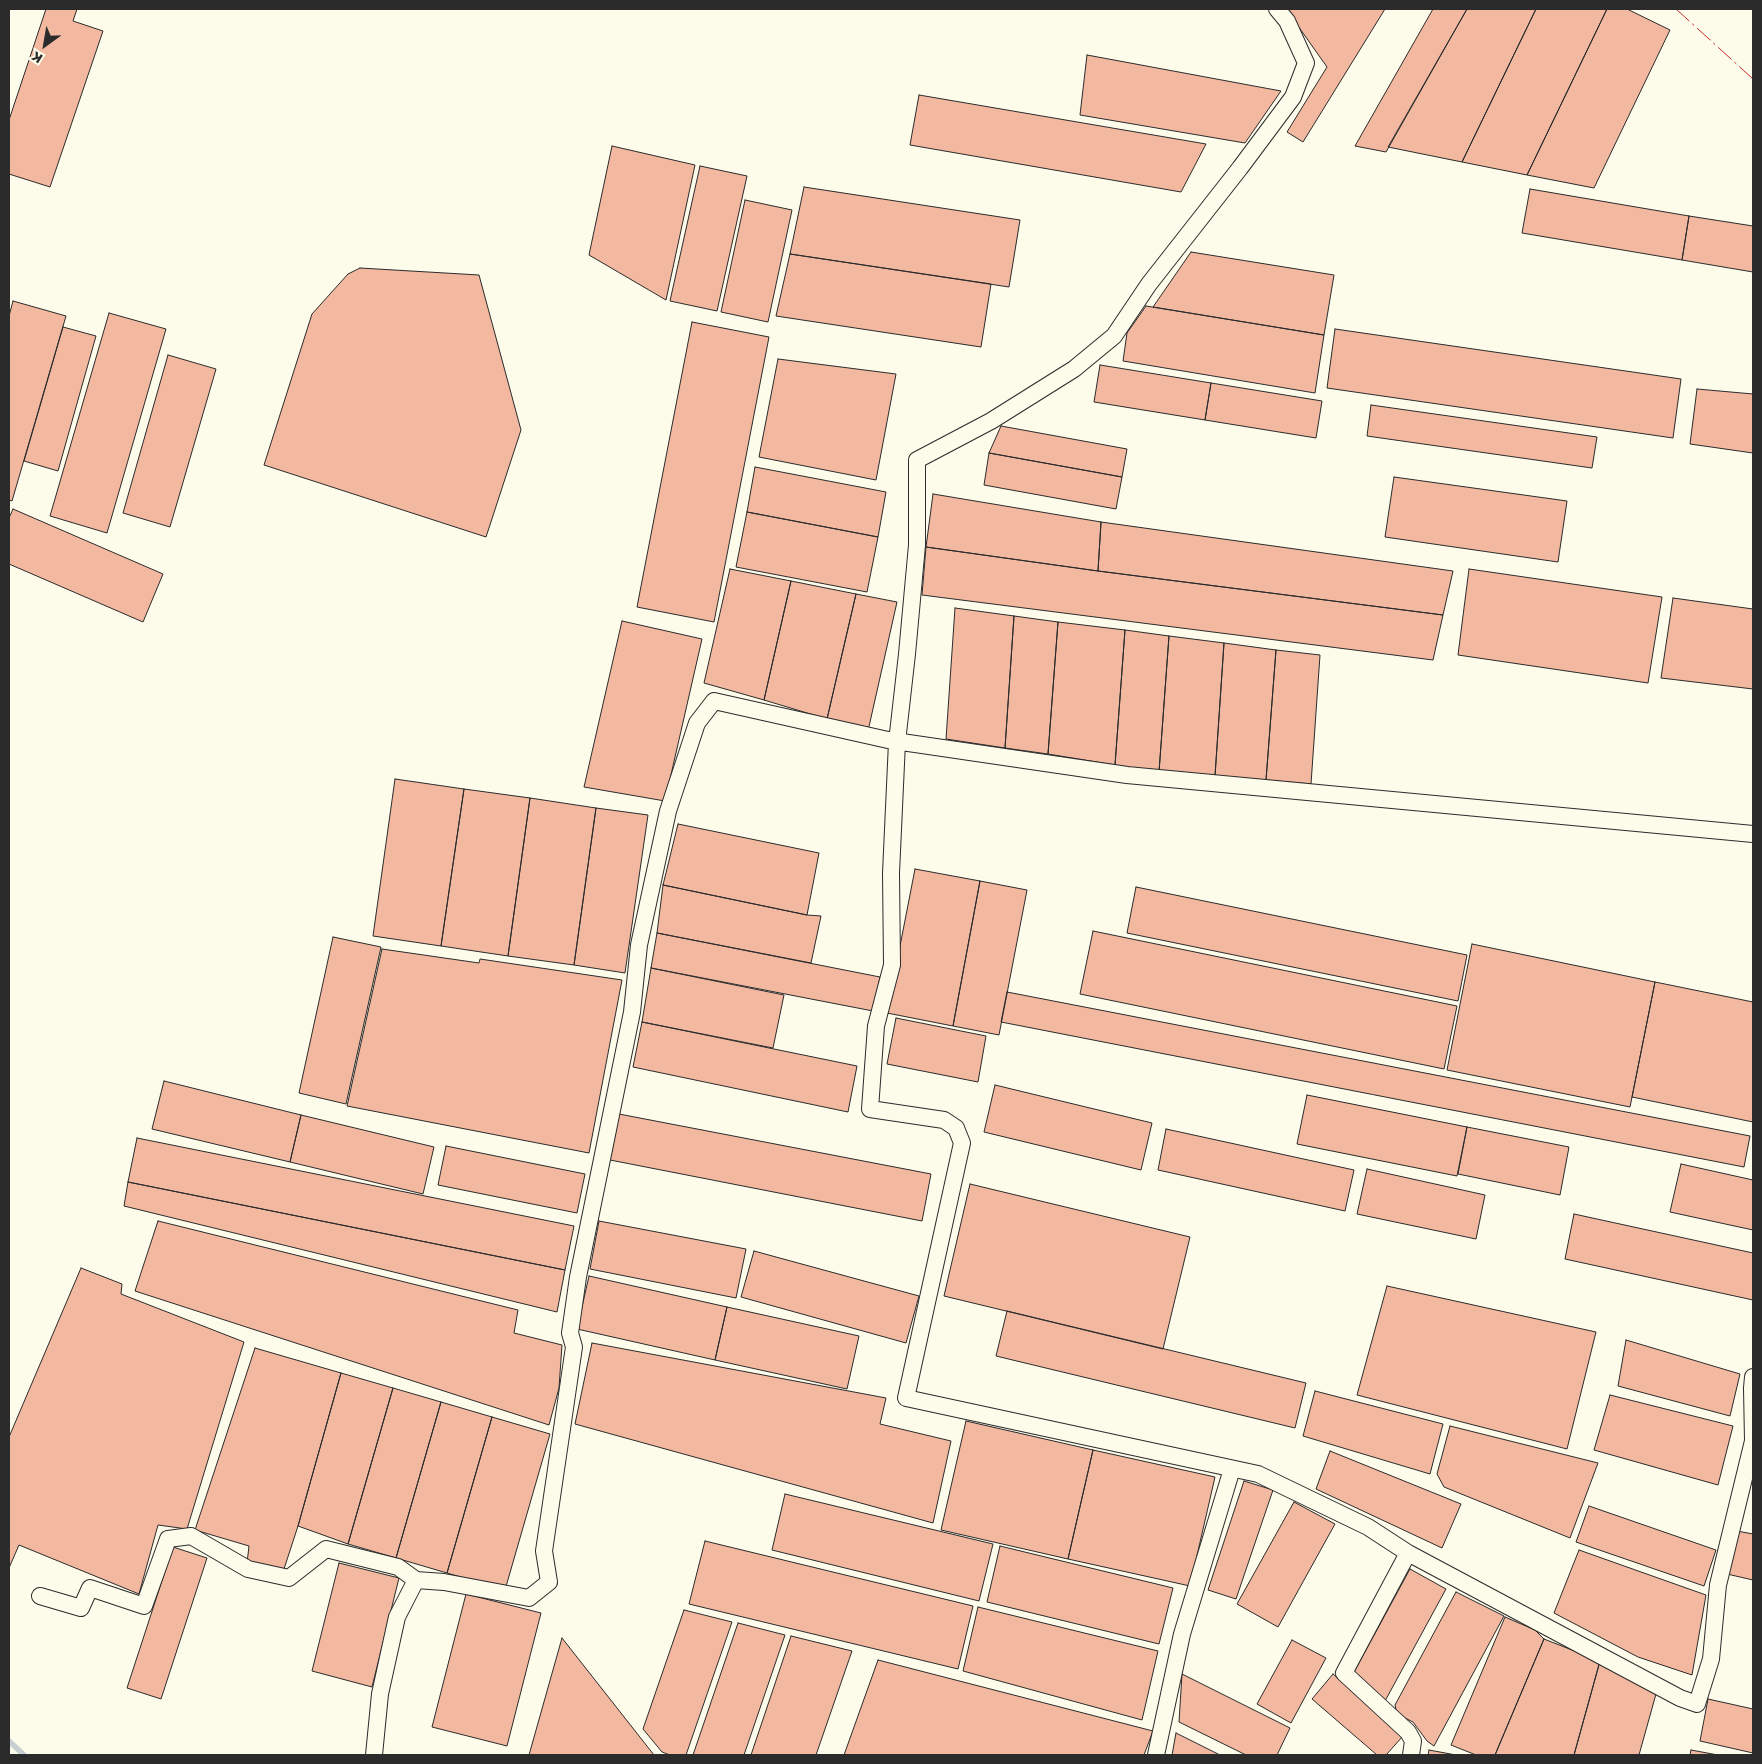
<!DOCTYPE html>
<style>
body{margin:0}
#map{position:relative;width:1762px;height:1764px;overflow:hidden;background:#fdfbea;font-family:"Work Sans",sans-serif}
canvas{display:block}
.frame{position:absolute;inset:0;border:10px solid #2b2b2b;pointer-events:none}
.north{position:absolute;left:20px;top:20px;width:50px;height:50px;-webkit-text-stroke:4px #fdfbea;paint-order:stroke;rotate:212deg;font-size:14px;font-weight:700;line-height:20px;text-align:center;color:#2b2b2b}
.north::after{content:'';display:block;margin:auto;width:18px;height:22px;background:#2b2b2b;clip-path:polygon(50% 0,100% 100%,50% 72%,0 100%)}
</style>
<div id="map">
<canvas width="1762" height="1764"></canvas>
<div class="frame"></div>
<div class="north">K</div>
</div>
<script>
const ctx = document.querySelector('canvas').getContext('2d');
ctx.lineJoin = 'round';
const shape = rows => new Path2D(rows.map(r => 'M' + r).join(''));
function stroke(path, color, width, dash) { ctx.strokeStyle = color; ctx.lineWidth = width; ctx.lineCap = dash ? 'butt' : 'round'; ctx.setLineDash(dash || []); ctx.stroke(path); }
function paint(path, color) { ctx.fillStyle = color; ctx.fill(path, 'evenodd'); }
const stream = shape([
 [9,1741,24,1755]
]);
const building = shape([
 [46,9,77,9,73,21,103,31,50,187,9,174,9,120,46,9],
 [1286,9,1385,9,1303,142,1287,132,1327,67,1286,9],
 [1433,9,1467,9,1386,152,1355,146,1433,9],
 [1467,9,1536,9,1462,162,1388,147,1467,9],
 [1536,9,1607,9,1527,175,1462,162,1536,9],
 [1607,9,1627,9,1670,30,1594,188,1527,175,1607,9],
 [1087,55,1281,91,1245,143,1080,115,1087,55],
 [919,95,1206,144,1181,192,910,145,919,95],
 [612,146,695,165,666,300,589,255,612,146],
 [700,166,747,176,717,311,670,301,700,166],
 [804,187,1020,220,1009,287,790,254,804,187],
 [1530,189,1689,216,1682,260,1522,233,1530,189],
 [745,200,792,210,768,322,721,312,745,200],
 [1689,216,1753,226,1753,272,1682,260,1689,216],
 [1191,252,1334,275,1324,335,1153,307,1191,252],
 [790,254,991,284,981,347,776,316,790,254],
 [360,268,479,275,521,430,486,537,264,465,312,314,348,274,360,268],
 [13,301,66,316,12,501,9,500,9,316,13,301],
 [1146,306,1324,335,1315,393,1123,361,1127,333,1146,306],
 [109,313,166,329,107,533,50,516,109,313],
 [692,322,769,337,714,622,637,607,692,322],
 [63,327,96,336,58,471,24,461,63,327],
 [1335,329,1681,379,1673,438,1327,388,1335,329],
 [168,355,216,369,170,527,123,513,168,355],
 [778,359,896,374,876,480,759,457,778,359],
 [1100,365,1211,383,1205,420,1094,402,1100,365],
 [1211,383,1322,401,1316,438,1205,420,1211,383],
 [1697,389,1753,394,1753,453,1690,444,1697,389],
 [1371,405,1597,437,1592,468,1367,436,1371,405],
 [1001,426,1127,449,1122,477,989,453,1001,426],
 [989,453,1122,477,1116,509,984,485,989,453],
 [755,467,886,492,878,537,747,512,755,467],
 [1394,477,1567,501,1558,562,1385,537,1394,477],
 [933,494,1101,522,1098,571,926,547,933,494],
 [13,509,163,574,143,622,9,564,9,518,13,509],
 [747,512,878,537,867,592,736,567,747,512],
 [1101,522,1453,571,1443,615,1098,571,1101,522],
 [926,547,1098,571,1443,615,1433,660,922,595,926,547],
 [730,569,791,581,764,700,704,683,730,569],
 [1469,569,1662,597,1648,683,1458,655,1469,569],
 [791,581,856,594,827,719,764,700,791,581],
 [856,594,897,602,868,731,827,719,856,594],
 [1673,598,1753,609,1753,689,1661,678,1673,598],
 [955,608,1014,616,1005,748,946,739,955,608],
 [1014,616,1058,622,1048,754,1005,748,1014,616],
 [622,621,702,639,665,801,584,787,622,621],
 [1058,622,1125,630,1115,765,1048,754,1058,622],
 [1125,630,1169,636,1159,772,1115,765,1125,630],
 [1169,636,1224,643,1215,776,1159,772,1169,636],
 [1224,643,1276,650,1266,780,1215,776,1224,643],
 [1276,650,1320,655,1311,784,1266,780,1276,650],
 [395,779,464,789,441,946,373,936,395,779],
 [464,789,530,798,508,956,441,946,464,789],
 [530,798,596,808,574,965,508,956,530,798],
 [596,808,648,815,625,973,574,965,596,808],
 [678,824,819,853,807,915,663,885,678,824],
 [915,869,980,881,953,1026,887,1013,915,869],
 [980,881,1027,890,999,1035,953,1026,980,881],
 [663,885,807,915,821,916,811,963,657,933,663,885],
 [1136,887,1467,955,1458,1001,1127,933,1136,887],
 [1093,931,1457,1006,1444,1069,1080,994,1093,931],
 [657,933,880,977,873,1011,651,968,657,933],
 [333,937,381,947,346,1104,299,1093,333,937],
 [1472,944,1655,982,1630,1107,1447,1070,1472,944],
 [382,949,479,963,480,959,622,980,589,1153,347,1106,382,949],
 [651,968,784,995,773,1048,642,1022,651,968],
 [1655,982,1753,1002,1753,1122,1632,1097,1655,982],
 [1007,992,1750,1136,1744,1167,1001,1022,1007,992],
 [896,1018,986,1036,978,1082,887,1064,896,1018],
 [642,1022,857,1066,848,1112,633,1067,642,1022],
 [164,1081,301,1115,290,1162,152,1129,164,1081],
 [995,1085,1152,1123,1141,1170,984,1132,995,1085],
 [1307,1095,1467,1127,1457,1176,1297,1144,1307,1095],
 [619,1114,931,1174,922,1221,610,1160,619,1114],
 [301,1115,434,1147,423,1194,290,1162,301,1115],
 [1467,1127,1569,1147,1560,1195,1458,1174,1467,1127],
 [1166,1129,1354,1170,1345,1211,1158,1170,1166,1129],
 [137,1138,574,1226,565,1270,128,1182,137,1138],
 [446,1146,585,1174,577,1213,438,1185,446,1146],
 [1681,1164,1753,1180,1753,1230,1670,1212,1681,1164],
 [1367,1169,1485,1195,1476,1239,1357,1214,1367,1169],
 [128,1182,565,1270,557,1312,124,1206,128,1182],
 [970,1184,1190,1237,1163,1349,944,1296,970,1184],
 [1574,1214,1753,1253,1753,1300,1565,1259,1574,1214],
 [158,1221,518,1310,514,1333,562,1345,559,1388,549,1425,135,1291,158,1221],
 [599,1221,746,1249,736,1298,590,1269,599,1221],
 [754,1251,919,1296,906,1343,741,1297,754,1251],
 [81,1268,122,1284,121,1294,244,1342,187,1529,158,1525,139,1594,19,1545,9,1568,9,1437,81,1268],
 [589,1276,727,1307,715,1360,577,1329,589,1276],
 [1387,1286,1596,1332,1567,1449,1357,1395,1387,1286],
 [727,1307,859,1336,847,1389,715,1360,727,1307],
 [1007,1311,1306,1383,1295,1428,996,1356,1007,1311],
 [1626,1340,1740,1374,1730,1416,1618,1386,1626,1340],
 [592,1343,886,1398,880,1424,951,1441,933,1523,575,1424,592,1343],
 [255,1348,341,1373,298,1526,283,1572,247,1563,249,1546,195,1530,255,1348],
 [341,1373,393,1388,348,1544,298,1526,341,1373],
 [393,1388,441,1402,396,1558,348,1544,393,1388],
 [1315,1391,1443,1424,1430,1474,1303,1436,1315,1391],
 [1610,1395,1733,1426,1718,1485,1594,1450,1610,1395],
 [441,1402,492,1417,447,1573,396,1558,441,1402],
 [492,1417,550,1434,505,1590,447,1573,492,1417],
 [966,1421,1093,1450,1068,1559,941,1530,966,1421],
 [1450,1426,1598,1463,1570,1538,1444,1487,1437,1474,1450,1426],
 [1093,1450,1215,1477,1190,1586,1068,1559,1093,1450],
 [1330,1451,1461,1504,1442,1548,1316,1489,1330,1451],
 [1244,1481,1273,1490,1236,1599,1208,1590,1244,1481],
 [785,1494,993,1544,979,1601,772,1550,785,1494],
 [1294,1502,1335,1524,1278,1627,1237,1604,1294,1502],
 [1589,1506,1716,1550,1704,1586,1576,1542,1589,1506],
 [1737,1531,1753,1534,1753,1580,1727,1574,1737,1531],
 [705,1541,973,1606,958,1669,689,1604,705,1541],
 [1000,1546,1173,1588,1159,1644,987,1602,1000,1546],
 [173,1547,207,1558,161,1699,127,1688,173,1547],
 [1579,1550,1706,1595,1692,1675,1638,1657,1554,1613,1579,1550],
 [339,1563,399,1578,372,1687,312,1671,339,1563],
 [1410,1569,1446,1589,1385,1701,1354,1672,1410,1569],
 [1456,1592,1504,1616,1434,1746,1427,1741,1413,1722,1397,1714,1395,1705,1456,1592],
 [466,1594,541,1613,507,1746,432,1727,466,1594],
 [978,1607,1158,1651,1142,1720,963,1671,978,1607],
 [684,1610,732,1622,686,1755,670,1755,662,1752,643,1729,684,1610],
 [1505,1617,1535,1630,1544,1639,1495,1755,1476,1755,1451,1745,1505,1617],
 [738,1623,785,1635,744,1755,693,1755,738,1623],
 [791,1636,852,1651,816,1755,751,1755,791,1636],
 [562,1638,654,1755,529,1755,562,1638],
 [1544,1639,1600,1661,1574,1755,1495,1755,1544,1639],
 [1292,1640,1326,1658,1291,1723,1257,1704,1292,1640],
 [878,1660,1153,1731,1144,1755,844,1755,878,1660],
 [1600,1661,1656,1694,1639,1755,1574,1755,1600,1661],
 [1182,1674,1290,1728,1277,1755,1246,1755,1179,1722,1182,1674],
 [1333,1674,1403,1736,1386,1755,1377,1755,1312,1699,1333,1674],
 [1708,1699,1753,1709,1753,1753,1700,1741,1708,1699],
 [1176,1733,1220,1755,1172,1755,1176,1733],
 [1429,1750,1456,1755,1428,1755,1429,1750],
 [1691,1750,1718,1755,1690,1755,1691,1750]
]);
const street = shape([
 [1277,9,1287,21,1306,63,1293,97,1240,168,1149,284,1114,336,1074,369,991,421,917,460,917,545,907,654,897,742,891,873,892,965,876,1026,870,1109,944,1120,956,1128,962,1143,906,1398,1258,1474,1368,1527,1408,1553,1680,1698,1697,1704,1711,1659,1718,1585,1753,1441,1752,1388,1753,1377],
 [1408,1553,1344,1673,1408,1732,1413,1741,1411,1755],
 [40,1596,81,1608,90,1588,144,1606,168,1539,191,1536,248,1569,289,1578,326,1549,398,1567,416,1580],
 [374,1755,380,1694,397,1617,416,1580,444,1582,529,1598,549,1582,544,1551,574,1347,570,1333,578,1277,632,1012,639,945,668,811,697,723,714,701,888,740,1127,775,1753,834],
 [1156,1755,1182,1634,1232,1469]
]);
const power = shape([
 [1676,9,1753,79]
]);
stroke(stream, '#c7d0d0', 5.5);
paint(building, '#f2b8a0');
stroke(building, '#2b2b2b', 1);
stroke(street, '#2b2b2b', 18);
stroke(street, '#fdfbea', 16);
stroke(power, '#c62828', 1, [18, 4, 2.5, 4]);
</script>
